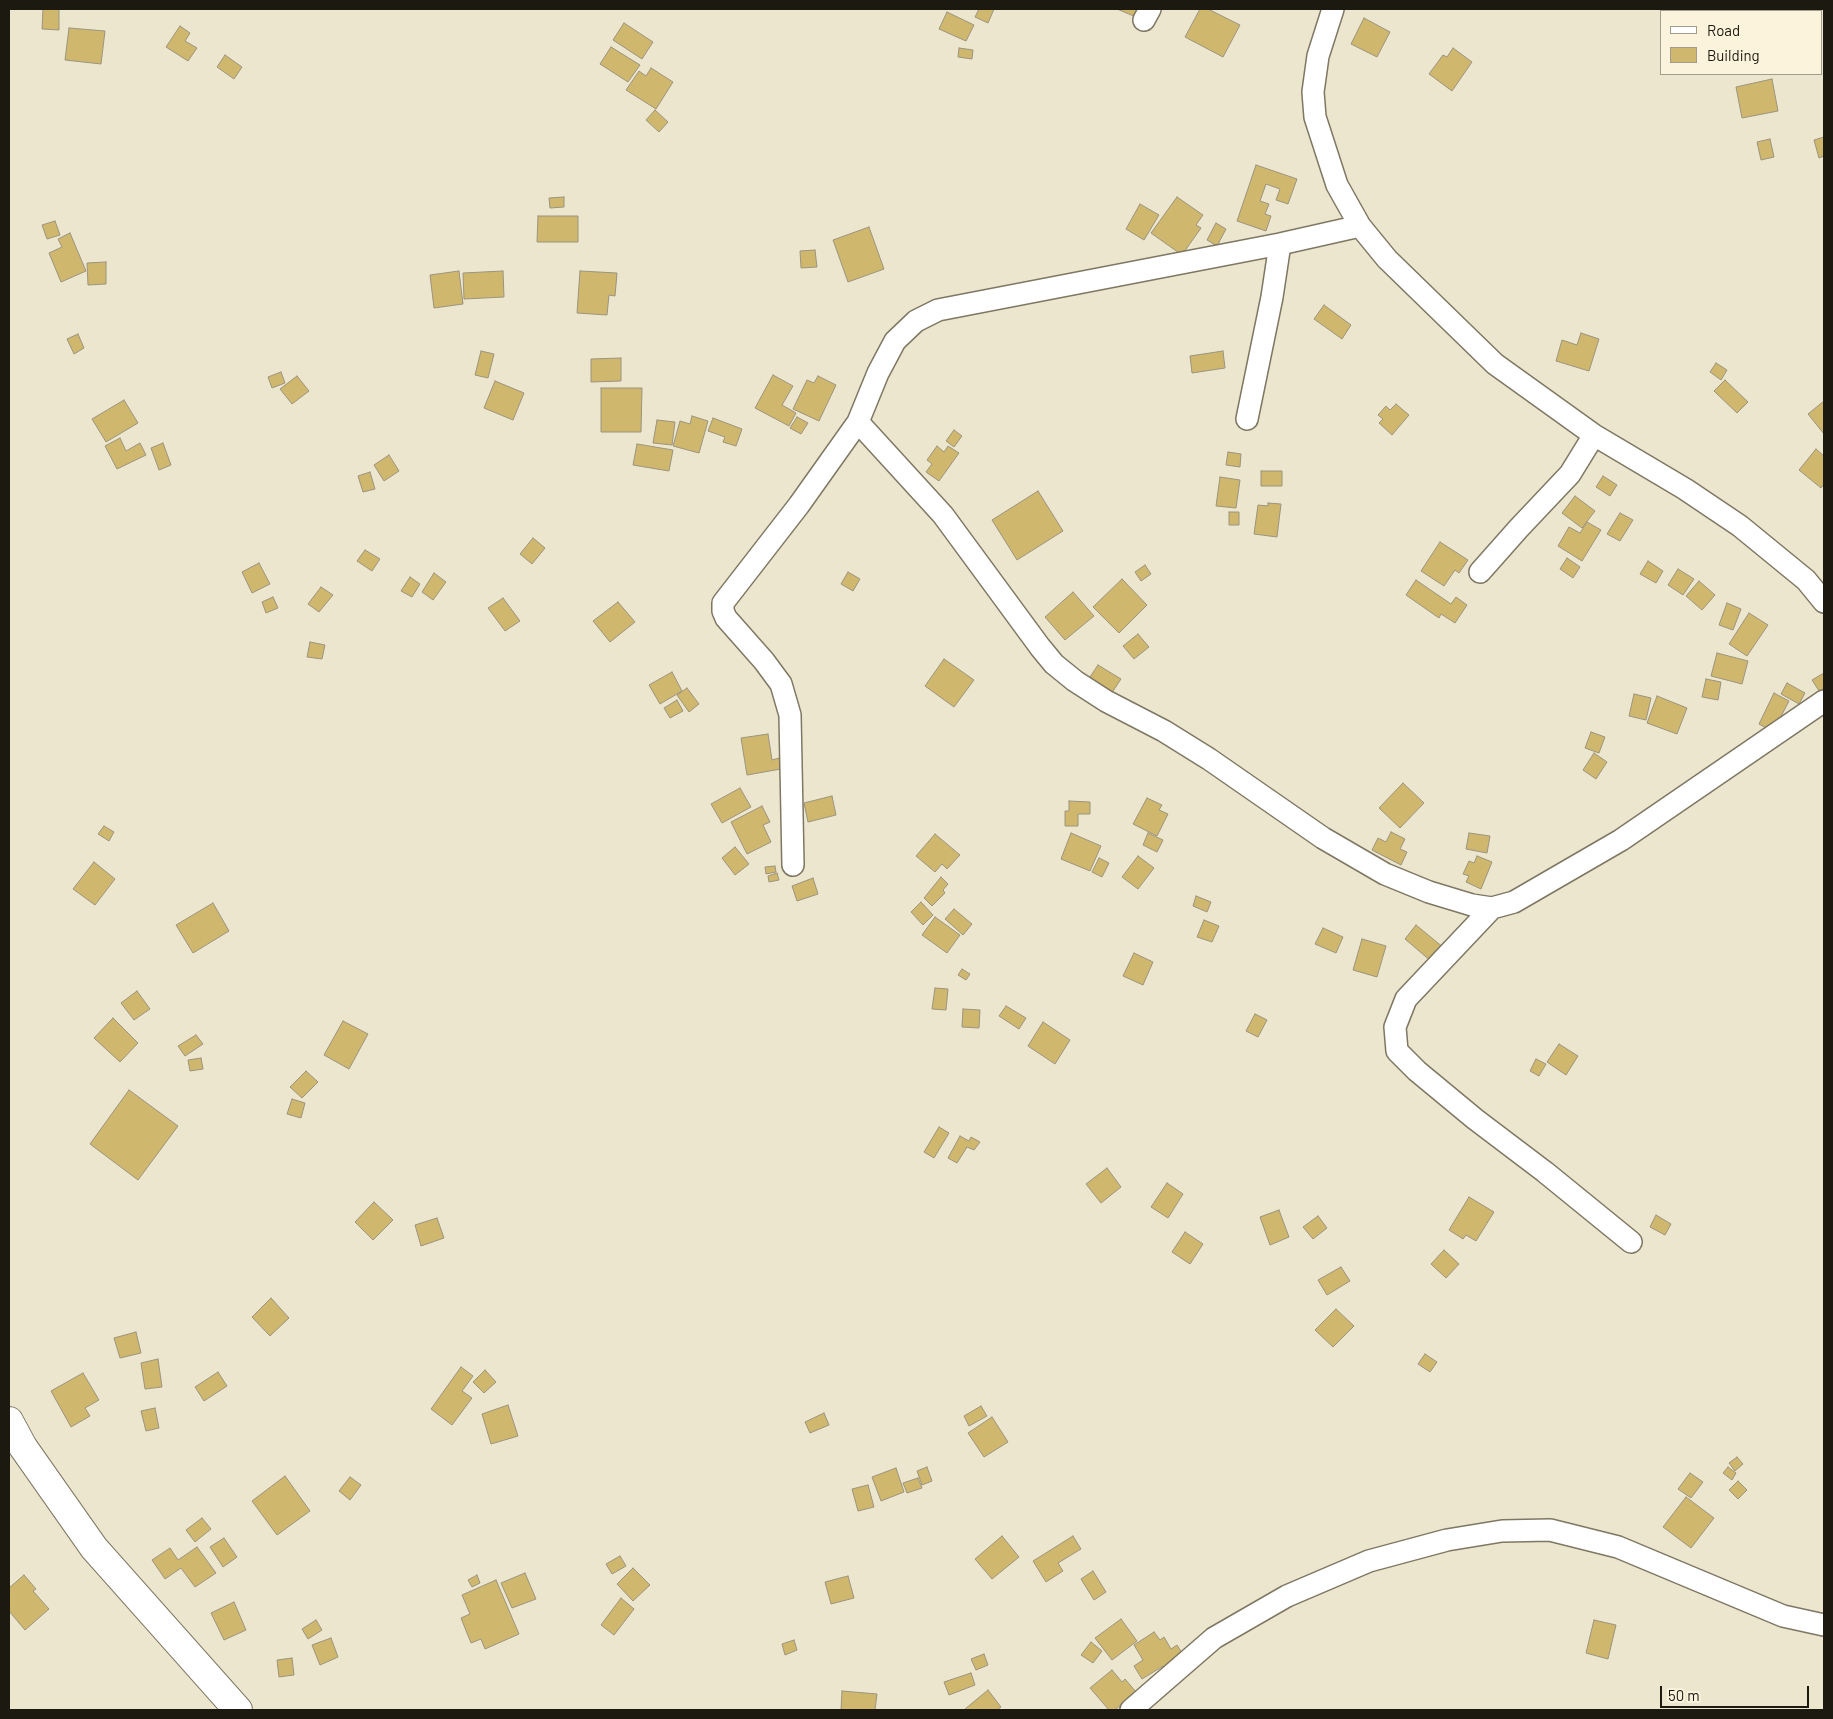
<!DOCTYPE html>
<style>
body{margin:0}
#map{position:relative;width:1833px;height:1719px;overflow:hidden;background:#ede6cf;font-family:Barlow,sans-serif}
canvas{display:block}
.frame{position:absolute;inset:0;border:10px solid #1c1911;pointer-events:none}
.legend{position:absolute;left:1660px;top:10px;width:162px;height:65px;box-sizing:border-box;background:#fbf3dc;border:1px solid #a29c8b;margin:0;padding:6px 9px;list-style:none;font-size:15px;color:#1c1911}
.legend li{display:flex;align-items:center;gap:10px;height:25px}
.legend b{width:25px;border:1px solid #a29c8b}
.scale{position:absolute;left:1660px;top:1686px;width:149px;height:22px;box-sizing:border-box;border:2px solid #1c1911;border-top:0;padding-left:6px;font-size:15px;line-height:18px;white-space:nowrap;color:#1c1911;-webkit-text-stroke:4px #fbf3dc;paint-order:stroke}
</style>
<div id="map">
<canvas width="1833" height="1719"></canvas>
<div class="frame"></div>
<ul class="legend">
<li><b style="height:6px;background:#fff"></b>Road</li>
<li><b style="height:14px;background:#cfb76d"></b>Building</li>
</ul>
<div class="scale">50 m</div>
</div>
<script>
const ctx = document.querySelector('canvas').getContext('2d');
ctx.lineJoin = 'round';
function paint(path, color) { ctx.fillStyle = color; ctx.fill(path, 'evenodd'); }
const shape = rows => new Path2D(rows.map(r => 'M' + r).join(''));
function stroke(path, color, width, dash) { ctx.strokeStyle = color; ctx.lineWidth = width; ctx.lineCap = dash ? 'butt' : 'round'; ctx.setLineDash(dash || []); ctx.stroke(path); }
const building = shape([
 [43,9,59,9,59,30,42,29,43,9],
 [979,9,994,9,988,23,975,17,979,9],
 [1117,9,1140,9,1136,17,1117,9],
 [1200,9,1208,9,1240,25,1223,57,1185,37,1200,9],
 [1739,9,1782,9,1774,11,1740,11,1739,9],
 [947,12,974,25,966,41,939,29,947,12],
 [1364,18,1390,32,1377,57,1351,44,1364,18],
 [624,23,653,42,642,59,613,40,624,23],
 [180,26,190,33,185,41,197,48,188,61,166,47,180,26],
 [69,28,105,31,101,64,65,60,69,28],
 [611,47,640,65,628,82,600,64,611,47],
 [959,48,973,50,972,59,958,57,959,48],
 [1453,48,1472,62,1452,91,1429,74,1443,55,1447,57,1453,48],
 [225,55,242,67,234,79,217,67,225,55],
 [651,68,673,82,656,109,626,90,639,71,646,76,651,68],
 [1772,79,1778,111,1742,118,1736,87,1772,79],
 [655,110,668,122,659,132,646,120,655,110],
 [1824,137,1824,156,1819,158,1814,140,1824,137],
 [1770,139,1774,157,1761,160,1757,142,1770,139],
 [1256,165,1297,179,1288,204,1276,200,1280,189,1266,184,1260,201,1269,204,1265,214,1271,216,1266,231,1237,221,1256,165],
 [564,197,564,207,550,208,549,198,564,197],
 [1177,197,1203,215,1196,225,1201,228,1182,255,1151,233,1177,197],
 [1140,204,1159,215,1144,240,1126,229,1140,204],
 [538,216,578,216,578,242,537,242,538,216],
 [55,221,60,235,47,239,42,225,55,221],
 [1216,223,1226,229,1217,246,1207,240,1216,223],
 [869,227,884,269,848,282,833,240,869,227],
 [70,233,86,271,61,282,49,253,62,247,58,239,70,233],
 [815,250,817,267,801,268,800,251,815,250],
 [106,262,106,284,88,285,87,263,106,262],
 [459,271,463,304,434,308,430,275,459,271],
 [503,271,504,297,464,299,463,273,503,271],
 [580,271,617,273,615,296,609,295,607,315,577,313,580,271],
 [1324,305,1351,325,1342,339,1314,319,1324,305],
 [1581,333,1599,339,1589,371,1556,361,1562,340,1577,345,1581,333],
 [78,334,84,348,74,354,67,339,78,334],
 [481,351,494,354,488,378,475,375,481,351],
 [1223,351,1225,368,1192,373,1190,356,1223,351],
 [621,358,621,381,591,382,591,359,621,358],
 [1716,363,1727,370,1721,380,1710,372,1716,363],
 [281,372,285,383,272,388,268,377,281,372],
 [773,375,793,386,782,405,796,413,789,426,755,408,773,375],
 [297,376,309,391,292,404,280,389,297,376],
 [818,376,836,385,819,421,793,409,807,380,814,383,818,376],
 [1725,380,1748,402,1737,413,1714,391,1725,380],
 [495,381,524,393,513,420,484,408,495,381],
 [601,388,642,388,641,432,601,432,601,388],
 [124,400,138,423,106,442,92,419,124,400],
 [1824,401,1824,434,1808,414,1824,401],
 [1396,404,1409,415,1392,435,1379,423,1383,419,1378,415,1386,406,1390,410,1396,404],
 [692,416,708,421,699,453,673,446,680,421,690,424,692,416],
 [797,417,808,423,801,434,790,428,797,417],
 [713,418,742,429,736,446,723,442,725,437,708,431,713,418],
 [657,420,675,422,672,445,653,443,657,420],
 [954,430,962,436,954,447,946,441,954,430],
 [120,438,126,451,140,443,146,455,117,469,105,446,120,438],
 [163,443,171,465,159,470,151,448,163,443],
 [637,444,673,450,669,471,633,465,637,444],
 [937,446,944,452,948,446,959,453,939,481,926,472,932,464,927,460,937,446],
 [1816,449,1824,456,1824,484,1821,488,1799,470,1816,449],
 [1228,452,1241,454,1240,467,1226,465,1228,452],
 [389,455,399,471,384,481,374,465,389,455],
 [1261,471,1282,471,1282,486,1261,486,1261,471],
 [370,472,375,489,363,492,358,476,370,472],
 [1603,476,1617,485,1610,496,1596,487,1603,476],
 [1220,477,1240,480,1236,508,1216,506,1220,477],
 [1038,491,1063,531,1017,560,992,520,1038,491],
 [1575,496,1595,511,1582,528,1562,513,1575,496],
 [1268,503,1281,504,1277,537,1254,534,1258,505,1268,506,1268,503],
 [1229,512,1239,512,1239,525,1229,525,1229,512],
 [1620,513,1633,520,1620,541,1607,534,1620,513],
 [1587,522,1601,530,1582,561,1558,546,1569,527,1580,533,1587,522],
 [533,538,545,548,532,564,520,554,533,538],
 [1440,542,1468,560,1459,573,1455,570,1444,586,1421,571,1440,542],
 [365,550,380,559,372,571,357,561,365,550],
 [1567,558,1580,567,1573,578,1560,569,1567,558],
 [1648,561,1663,571,1656,583,1640,574,1648,561],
 [259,563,270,584,252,593,242,572,259,563],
 [1145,565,1151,574,1141,581,1135,572,1145,565],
 [1678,569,1694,579,1683,595,1668,585,1678,569],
 [848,572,860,579,853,591,841,584,848,572],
 [434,573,446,582,433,600,422,592,434,573],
 [410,577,420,584,412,597,401,591,410,577],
 [1122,579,1147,605,1119,633,1093,607,1122,579],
 [1416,580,1451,604,1456,597,1467,605,1455,623,1441,614,1439,618,1406,595,1416,580],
 [1699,581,1715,595,1702,610,1686,596,1699,581],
 [321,587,333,595,319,612,308,604,321,587],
 [1073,592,1094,616,1065,640,1045,617,1073,592],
 [273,597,278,608,266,613,262,602,273,597],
 [503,598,520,621,505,631,488,608,503,598],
 [618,602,635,622,610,642,593,621,618,602],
 [1727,603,1741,609,1733,630,1719,625,1727,603],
 [1749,613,1768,625,1747,656,1729,644,1749,613],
 [1138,634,1149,647,1134,659,1123,646,1138,634],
 [310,642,325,645,322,659,307,657,310,642],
 [1717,653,1748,661,1742,684,1711,676,1717,653],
 [944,659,974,680,954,707,925,686,944,659],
 [1098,665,1121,679,1109,697,1086,683,1098,665],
 [672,672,682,691,660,704,649,685,672,672],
 [1824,673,1824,695,1823,697,1812,680,1824,673],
 [1706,679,1721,682,1718,700,1702,697,1706,679],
 [1787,683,1805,693,1799,704,1781,694,1787,683],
 [687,688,699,704,689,712,677,695,687,688],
 [1774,693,1789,701,1773,732,1759,724,1774,693],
 [1634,694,1651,698,1646,720,1629,716,1634,694],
 [1657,696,1687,708,1677,734,1647,723,1657,696],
 [677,700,683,711,670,718,664,708,677,700],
 [1591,732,1605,737,1599,753,1585,748,1591,732],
 [768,734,772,760,779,758,781,769,747,775,741,738,768,734],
 [1594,753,1607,762,1596,779,1583,770,1594,753],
 [1403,783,1424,803,1400,828,1379,808,1403,783],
 [740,788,751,807,722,823,711,804,740,788],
 [832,796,836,815,808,822,804,803,832,796],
 [1147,798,1162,805,1159,810,1168,814,1157,836,1133,824,1147,798],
 [1069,801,1090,802,1090,814,1078,814,1078,826,1065,826,1065,811,1069,811,1069,801],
 [762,806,770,822,763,825,771,842,747,854,731,822,762,806],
 [104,826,114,832,109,841,98,834,104,826],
 [1391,832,1405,839,1400,849,1407,852,1401,865,1372,850,1378,838,1386,842,1391,832],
 [1071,833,1101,846,1090,871,1061,859,1071,833],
 [1148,833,1163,840,1157,852,1143,845,1148,833],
 [1469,833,1490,836,1487,853,1466,849,1469,833],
 [935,834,960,855,947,869,942,864,935,872,916,856,935,834],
 [735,847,749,864,735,875,722,858,735,847],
 [1138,856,1154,868,1138,889,1122,877,1138,856],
 [1477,856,1492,862,1481,889,1466,882,1469,876,1463,874,1469,861,1474,863,1477,856],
 [1099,858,1109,863,1102,877,1092,872,1099,858],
 [94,862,115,879,95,905,73,889,94,862],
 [775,866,776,872,766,874,765,867,775,866],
 [777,873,779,880,769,882,768,876,777,873],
 [941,877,948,884,943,890,945,893,932,906,924,898,941,877],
 [813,878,818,894,797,901,792,886,813,878],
 [1196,896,1211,902,1207,912,1193,906,1196,896],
 [921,902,933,915,923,925,911,912,921,902],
 [213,903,229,931,193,953,176,925,213,903],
 [954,909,972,924,963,935,945,919,954,909],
 [935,917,960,935,947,953,922,935,935,917],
 [1204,920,1219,926,1212,942,1197,937,1204,920],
 [1416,925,1444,948,1432,962,1405,939,1416,925],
 [1323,928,1343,937,1336,953,1315,944,1323,928],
 [1362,939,1386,946,1377,977,1353,970,1362,939],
 [1134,953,1153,962,1143,985,1123,976,1134,953],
 [962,969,970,974,966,980,958,975,962,969],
 [935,988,948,989,946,1010,932,1009,935,988],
 [137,991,150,1009,134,1020,121,1003,137,991],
 [1006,1006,1026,1018,1019,1029,999,1016,1006,1006],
 [963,1009,980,1010,979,1028,962,1027,963,1009],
 [1255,1014,1267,1020,1258,1037,1246,1031,1255,1014],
 [113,1018,138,1043,120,1062,94,1038,113,1018],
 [343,1021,368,1034,349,1069,324,1055,343,1021],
 [1043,1022,1070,1040,1055,1064,1028,1046,1043,1022],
 [196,1035,203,1044,185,1056,178,1046,196,1035],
 [1559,1044,1578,1056,1566,1075,1547,1062,1559,1044],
 [201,1058,203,1069,190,1071,188,1060,201,1058],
 [1536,1059,1546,1064,1539,1076,1530,1071,1536,1059],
 [306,1071,318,1082,302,1098,290,1087,306,1071],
 [129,1090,178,1126,138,1180,90,1144,129,1090],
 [292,1099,305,1103,301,1118,287,1114,292,1099],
 [939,1127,949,1133,934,1158,924,1152,939,1127],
 [960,1136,969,1141,971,1137,980,1142,974,1150,967,1147,957,1163,948,1158,960,1136],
 [1107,1168,1121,1187,1101,1203,1086,1184,1107,1168],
 [1167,1183,1183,1194,1168,1218,1151,1207,1167,1183],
 [1469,1197,1494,1212,1476,1241,1466,1235,1463,1239,1449,1230,1469,1197],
 [374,1202,393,1220,373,1240,355,1222,374,1202],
 [1279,1210,1289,1237,1270,1245,1260,1217,1279,1210],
 [1656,1215,1671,1224,1665,1235,1650,1227,1656,1215],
 [1318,1216,1327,1228,1313,1239,1303,1227,1318,1216],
 [437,1218,444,1238,421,1246,415,1225,437,1218],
 [1185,1232,1203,1244,1190,1264,1172,1252,1185,1232],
 [1444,1250,1459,1264,1446,1278,1431,1264,1444,1250],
 [1341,1267,1350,1281,1327,1295,1318,1280,1341,1267],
 [271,1298,289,1318,270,1336,252,1317,271,1298],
 [1336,1309,1354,1326,1333,1347,1315,1330,1336,1309],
 [136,1332,141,1353,120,1358,114,1338,136,1332],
 [1425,1354,1437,1362,1430,1372,1418,1364,1425,1354],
 [158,1359,162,1387,145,1389,141,1363,158,1359],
 [461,1367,473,1376,462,1391,472,1398,452,1425,431,1409,461,1367],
 [485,1370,496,1382,484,1393,473,1382,485,1370],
 [218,1372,227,1386,204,1401,195,1387,218,1372],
 [83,1373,99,1400,85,1408,90,1416,71,1427,51,1391,83,1373],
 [508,1405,518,1436,491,1444,482,1414,508,1405],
 [981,1406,987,1416,969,1426,964,1416,981,1406],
 [155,1408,159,1428,146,1431,141,1411,155,1408],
 [824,1413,829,1425,810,1433,805,1422,824,1413],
 [992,1417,1008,1442,984,1457,968,1433,992,1417],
 [1737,1457,1743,1464,1735,1471,1729,1463,1737,1457],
 [927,1467,932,1481,922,1485,917,1471,927,1467],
 [1728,1467,1736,1473,1732,1480,1723,1473,1728,1467],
 [896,1468,904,1492,881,1501,872,1477,896,1468],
 [1690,1473,1703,1482,1691,1498,1678,1489,1690,1473],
 [285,1476,310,1511,277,1535,252,1501,285,1476],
 [350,1477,361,1485,350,1500,339,1491,350,1477],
 [918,1478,922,1488,907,1493,903,1483,918,1478],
 [1738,1481,1747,1490,1738,1499,1729,1490,1738,1481],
 [868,1485,874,1507,858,1511,852,1489,868,1485],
 [1686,1497,1714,1518,1691,1548,1663,1527,1686,1497],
 [202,1518,211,1529,195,1542,186,1530,202,1518],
 [1002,1536,1019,1557,992,1579,975,1559,1002,1536],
 [1073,1536,1081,1549,1058,1563,1063,1571,1046,1582,1033,1561,1073,1536],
 [224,1538,237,1557,223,1567,210,1547,224,1538],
 [197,1547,216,1573,195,1587,181,1568,165,1579,152,1560,170,1548,178,1560,197,1547],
 [620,1556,626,1566,612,1574,606,1564,620,1556],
 [633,1568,650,1585,633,1601,617,1584,633,1568],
 [1093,1571,1106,1592,1094,1600,1081,1579,1093,1571],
 [525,1573,536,1599,512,1608,501,1583,525,1573],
 [24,1575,36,1589,33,1591,49,1609,25,1630,9,1611,9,1588,24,1575],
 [477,1575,480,1583,472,1587,468,1580,477,1575],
 [848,1576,854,1598,831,1604,825,1582,848,1576],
 [496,1580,519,1634,485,1649,481,1639,471,1643,461,1618,470,1614,462,1595,496,1580],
 [621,1598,634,1609,614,1635,601,1625,621,1598],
 [234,1602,246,1630,224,1640,211,1613,234,1602],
 [1121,1619,1137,1641,1112,1660,1095,1638,1121,1619],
 [316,1620,322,1630,308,1639,302,1629,316,1620],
 [1594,1620,1616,1625,1608,1659,1586,1653,1594,1620],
 [1154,1632,1160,1640,1164,1637,1171,1649,1177,1645,1187,1661,1168,1673,1163,1666,1142,1679,1134,1666,1143,1660,1134,1645,1154,1632],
 [331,1638,338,1657,320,1665,312,1645,331,1638],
 [794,1640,797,1650,785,1655,782,1644,794,1640],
 [1091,1642,1102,1651,1093,1663,1081,1655,1091,1642],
 [984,1654,988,1665,976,1670,971,1659,984,1654],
 [292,1658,294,1675,279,1677,277,1660,292,1658],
 [1112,1670,1122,1682,1125,1679,1136,1692,1115,1710,1109,1710,1090,1688,1112,1670],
 [971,1673,975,1685,949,1695,944,1682,971,1673],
 [988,1690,1001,1707,997,1710,966,1710,965,1709,988,1690],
 [842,1691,877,1694,875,1710,841,1710,842,1691]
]);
const minor = shape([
 [1333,9,1318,56,1313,92,1315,117,1337,185,1360,226,1387,259,1495,364,1594,435,1685,489,1740,526,1806,580,1824,602],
 [1144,20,1150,9],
 [1247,419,1272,297,1280,244],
 [858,422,943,515,1040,647,1054,664,1075,681,1106,701,1164,731,1209,759,1323,838,1385,874,1429,892,1472,905,1492,908,1514,902,1621,840,1824,701],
 [1480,572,1519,528,1570,474,1594,435],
 [793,865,790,715,781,684,764,661,726,618,723,611,723,603,799,505,858,422,878,373,895,341,916,321,938,310,1280,244,1360,226],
 [1492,908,1406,999,1395,1027,1397,1051,1417,1071,1475,1119,1545,1172,1631,1242],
 [1131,1710,1214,1638,1287,1596,1369,1561,1447,1540,1502,1531,1550,1530,1618,1547,1783,1616,1824,1625]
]);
const tertiary = shape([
 [9,1421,23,1447,94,1548,238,1710]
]);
paint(building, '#cfb76d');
stroke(building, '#9b947e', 1);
stroke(minor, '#7e7763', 24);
stroke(tertiary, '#7e7763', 30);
stroke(minor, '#fff', 21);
stroke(tertiary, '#fff', 28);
</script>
